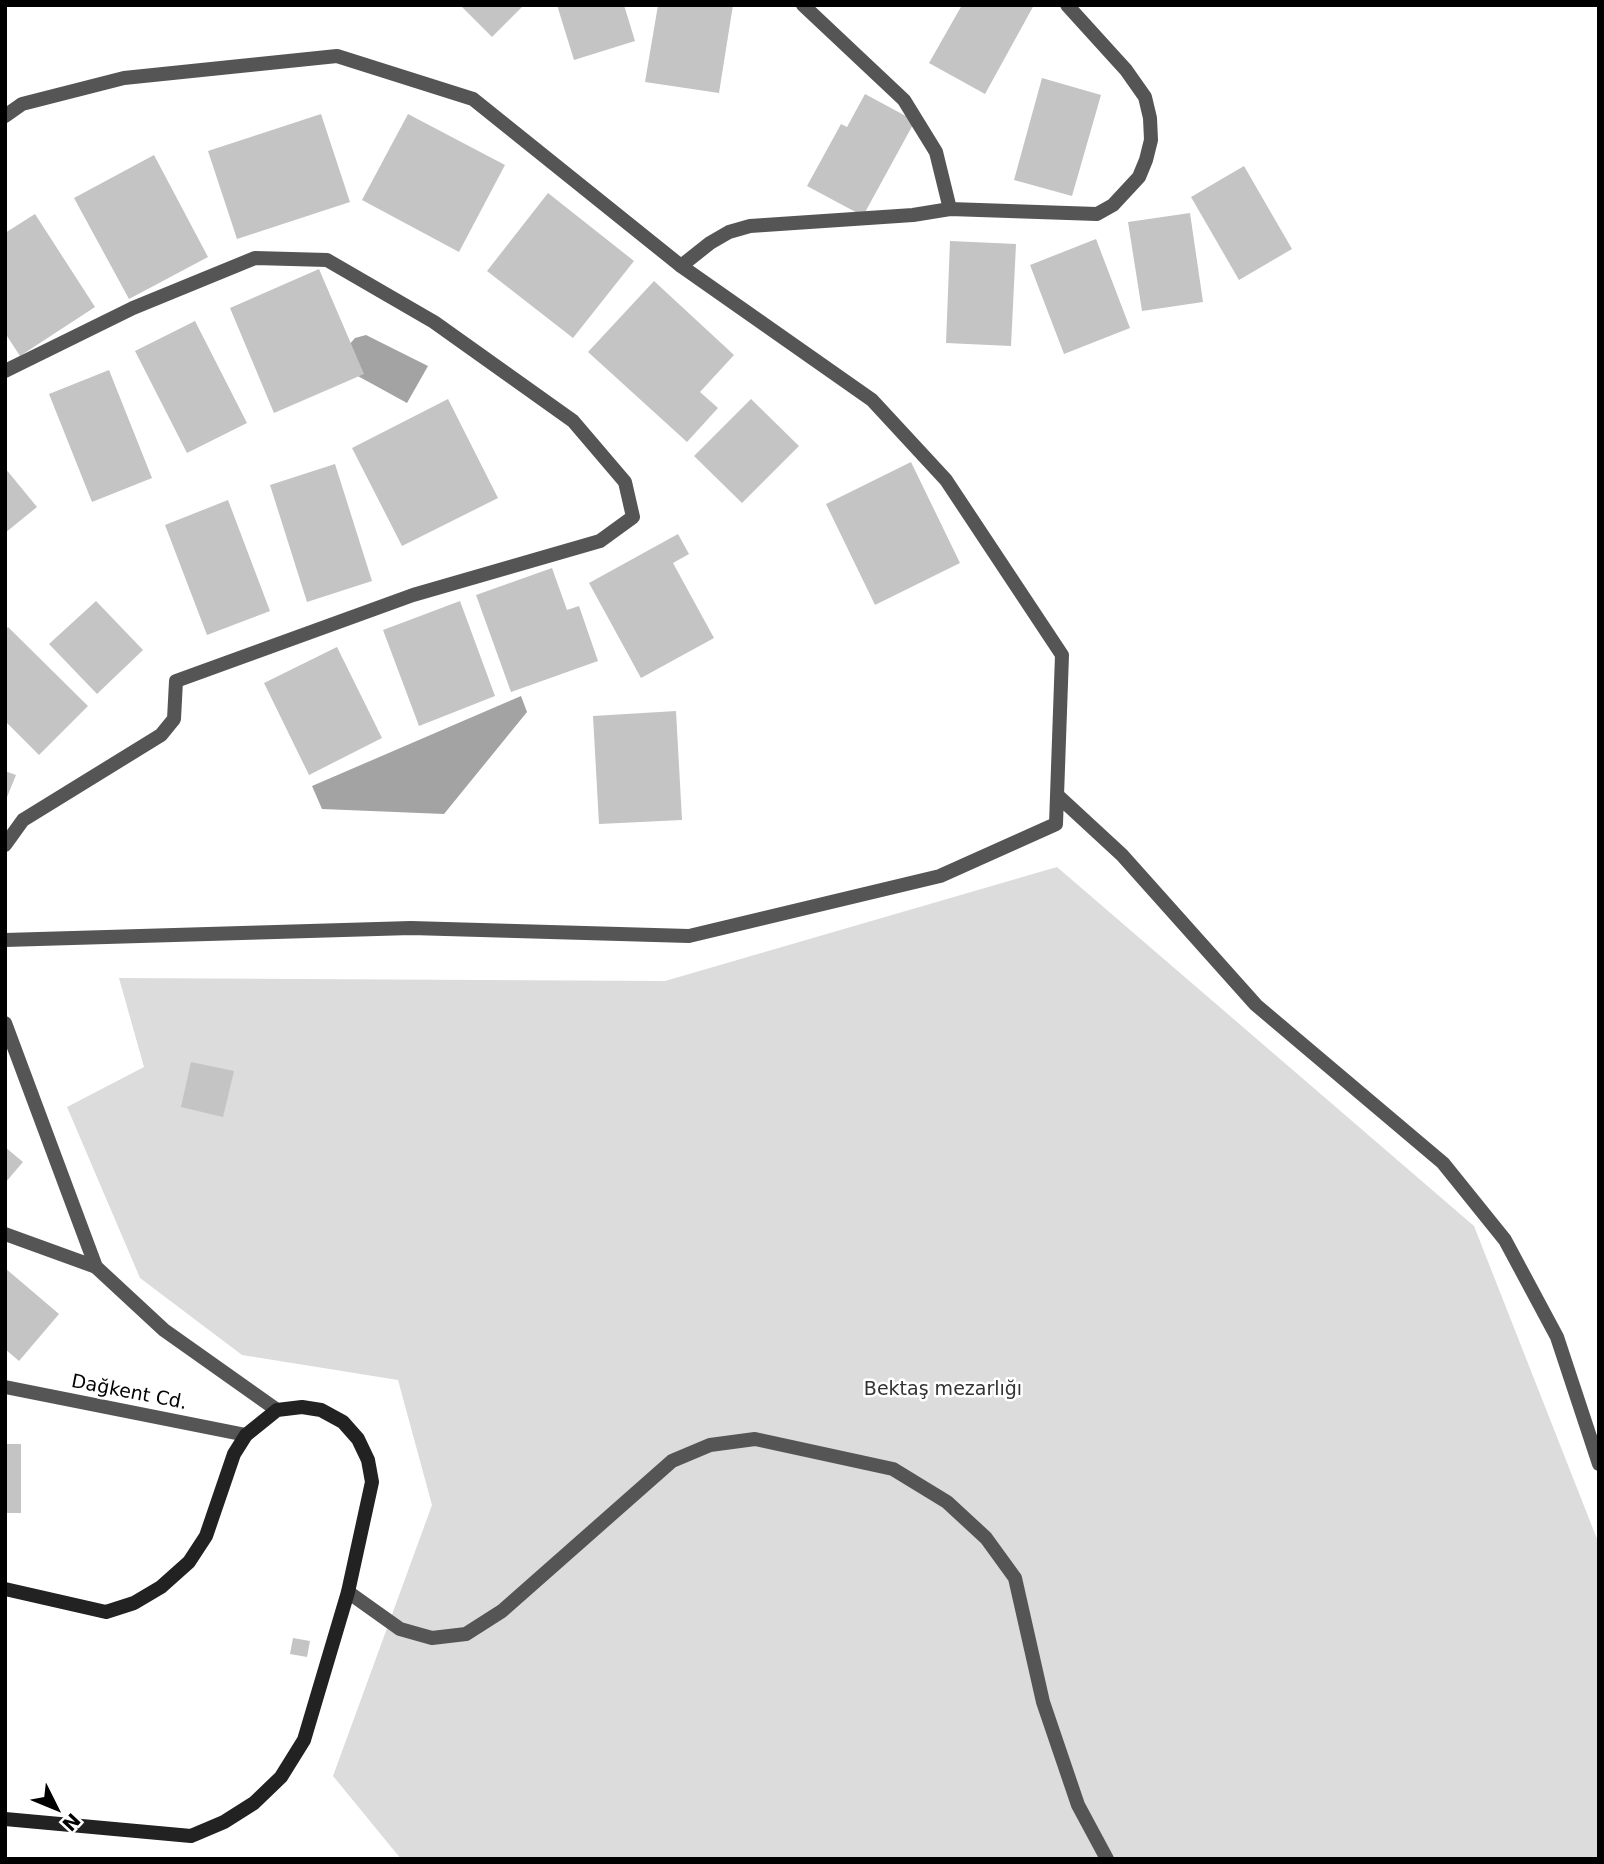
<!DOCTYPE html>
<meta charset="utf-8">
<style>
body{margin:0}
#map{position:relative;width:1604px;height:1864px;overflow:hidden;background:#fff;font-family:"DejaVu Sans",sans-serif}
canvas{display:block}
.frame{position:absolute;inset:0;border:7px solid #000;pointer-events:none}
.north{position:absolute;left:21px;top:1773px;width:70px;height:70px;-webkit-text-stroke:5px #fff;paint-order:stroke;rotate:133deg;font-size:19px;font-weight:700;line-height:28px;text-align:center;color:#000}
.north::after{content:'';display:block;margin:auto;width:24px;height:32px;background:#000;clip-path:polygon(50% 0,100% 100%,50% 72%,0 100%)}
</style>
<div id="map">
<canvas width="1604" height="1864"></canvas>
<div class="frame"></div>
<div class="north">N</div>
</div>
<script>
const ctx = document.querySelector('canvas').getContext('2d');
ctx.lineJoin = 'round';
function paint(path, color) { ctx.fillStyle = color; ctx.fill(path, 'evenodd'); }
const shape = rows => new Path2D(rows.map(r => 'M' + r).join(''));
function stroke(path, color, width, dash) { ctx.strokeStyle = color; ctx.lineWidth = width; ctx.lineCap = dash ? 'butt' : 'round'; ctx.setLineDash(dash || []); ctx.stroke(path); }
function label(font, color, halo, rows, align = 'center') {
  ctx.font = font + ' "DejaVu Sans",sans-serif'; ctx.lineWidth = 5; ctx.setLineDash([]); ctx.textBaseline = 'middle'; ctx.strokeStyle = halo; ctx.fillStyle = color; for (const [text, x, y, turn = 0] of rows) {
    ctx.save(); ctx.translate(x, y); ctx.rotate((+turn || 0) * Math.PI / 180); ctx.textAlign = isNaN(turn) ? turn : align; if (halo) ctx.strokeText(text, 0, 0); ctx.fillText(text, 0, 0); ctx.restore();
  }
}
const green = shape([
 [1057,867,1474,1226,1599,1544,1599,1859,401,1859,333,1776,432,1505,398,1380,242,1355,140,1278,67,1107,144,1067,119,978,665,981]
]);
const water = shape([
 [366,335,428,366,407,403,356,375,348,346,355,338],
 [521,696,527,712,444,814,322,809,312,786]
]);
const building = shape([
 [460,5,524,5,492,37],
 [557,5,624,5,635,41,574,60],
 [658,5,733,5,719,93,645,82],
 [962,5,1034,5,985,94,929,63],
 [1042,78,1101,95,1072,196,1014,180],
 [865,94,915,121,863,216,807,186,841,124,847,127],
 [321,114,350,202,237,239,208,151],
 [408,114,505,165,459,252,362,200],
 [154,155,208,257,129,299,74,198],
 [1244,166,1292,249,1239,280,1191,197],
 [548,193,634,261,573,338,487,271],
 [1190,213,1203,302,1142,311,1128,222],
 [35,214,95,307,20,356,5,333,5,233],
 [1096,239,1130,328,1064,354,1030,265],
 [950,241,1016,244,1011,346,946,343],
 [319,269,364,374,274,413,230,308],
 [654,281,734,355,700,392,718,408,687,442,588,352],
 [195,321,247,423,187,453,135,351],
 [109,370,152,478,92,502,49,394],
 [448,399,498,498,402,546,352,448],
 [751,399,799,446,742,503,694,456],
 [911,462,960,563,875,605,826,504],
 [335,464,372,581,307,602,270,485],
 [5,468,37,507,5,533],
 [228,500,270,611,207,635,165,525],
 [678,534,689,554,673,563,714,638,641,678,589,583],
 [552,568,567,610,579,606,598,661,511,692,476,595],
 [96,601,143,650,97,694,49,644],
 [460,601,495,696,419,726,383,630],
 [8,627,88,706,39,755,5,721,5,630],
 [337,647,382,738,309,775,264,683],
 [676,711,682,820,599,824,593,716],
 [5,771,16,775,5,802],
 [191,1062,234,1071,223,1117,181,1107],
 [5,1147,23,1162,5,1183],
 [5,1268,59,1314,19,1361,5,1349],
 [5,1444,21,1444,21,1513,5,1513],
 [293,1638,310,1641,307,1657,290,1654]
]);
const lane = shape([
 [803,5,904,100,936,152,950,209],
 [681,266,710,243,729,232,750,226,913,215,950,209,1097,214,1113,205,1139,177,1146,160,1151,140,1150,118,1145,97,1126,70,1067,5],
 [5,371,133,308,255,258,327,260,434,322,573,421,625,482,633,517,600,541,413,595,176,681,174,719,161,735,23,820,5,845],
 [5,1234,96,1267]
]);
const street = shape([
 [5,116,22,104,124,78,337,56,473,99,681,266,872,400,946,480,1062,655,1056,824,940,876,689,936,411,928,5,940],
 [1057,795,1122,855,1256,1005,1443,1163,1505,1240,1557,1337,1599,1464],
 [5,1023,96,1267,164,1330,277,1410],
 [5,1387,246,1435],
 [348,1592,400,1629,432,1638,466,1634,502,1611,672,1461,710,1445,755,1439,893,1469,947,1502,986,1538,1015,1578,1043,1702,1078,1805,1107,1859]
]);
const secondary = shape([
 [5,1589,106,1612,134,1603,161,1587,189,1562,206,1536,234,1454,246,1435,277,1410,302,1407,321,1410,343,1422,358,1439,368,1460,372,1482,348,1592,304,1740,281,1777,254,1803,224,1822,191,1836,5,1819]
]);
const parkNames = [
 ["Bektaş mezarlığı",943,1390]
];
const streetNames = [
 ["Dağkent Cd.",129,1393,11]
];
paint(green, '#dcdcdc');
paint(water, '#a3a3a3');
paint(building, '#c4c4c4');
stroke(lane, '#555', 14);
stroke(street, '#555', 14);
stroke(secondary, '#222', 14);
label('19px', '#333', '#fff', parkNames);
label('19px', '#000', '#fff', streetNames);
</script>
